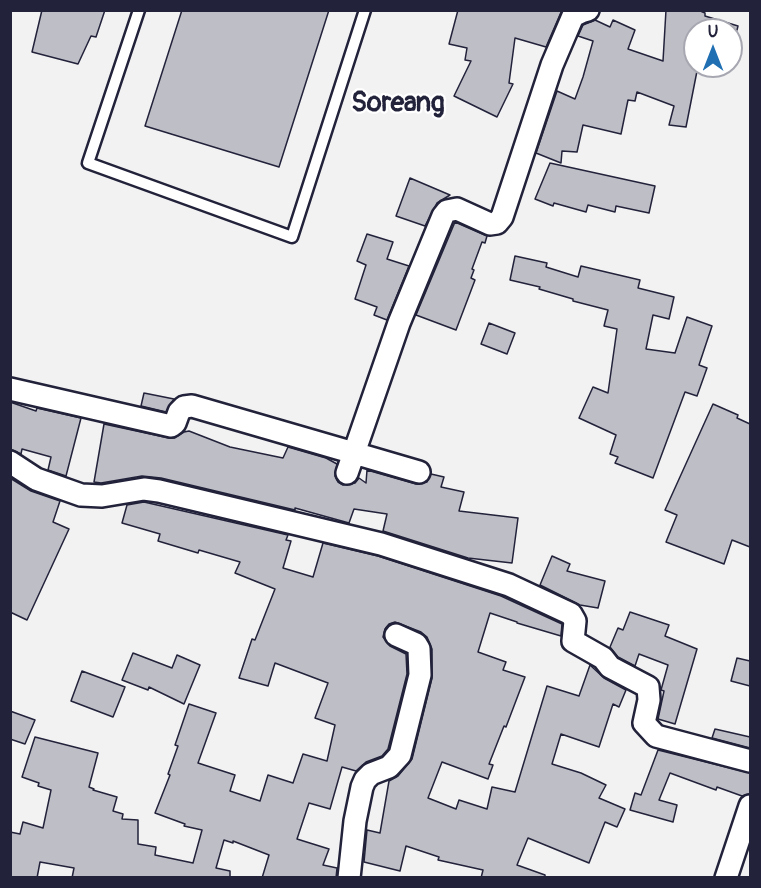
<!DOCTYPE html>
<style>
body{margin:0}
#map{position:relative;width:761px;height:888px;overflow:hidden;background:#f2f2f3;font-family:Pangolin,sans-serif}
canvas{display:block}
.frame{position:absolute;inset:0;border:12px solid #22223b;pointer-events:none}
.north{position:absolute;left:683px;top:18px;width:60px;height:60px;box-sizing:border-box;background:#fff;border:2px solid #a7a7b1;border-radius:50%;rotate:0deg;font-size:16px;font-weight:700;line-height:24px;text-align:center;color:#22223b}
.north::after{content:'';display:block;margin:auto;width:21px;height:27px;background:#1f6fb2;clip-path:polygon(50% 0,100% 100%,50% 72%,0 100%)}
</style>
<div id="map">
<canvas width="761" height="888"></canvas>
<div class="frame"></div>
<div class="north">U</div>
</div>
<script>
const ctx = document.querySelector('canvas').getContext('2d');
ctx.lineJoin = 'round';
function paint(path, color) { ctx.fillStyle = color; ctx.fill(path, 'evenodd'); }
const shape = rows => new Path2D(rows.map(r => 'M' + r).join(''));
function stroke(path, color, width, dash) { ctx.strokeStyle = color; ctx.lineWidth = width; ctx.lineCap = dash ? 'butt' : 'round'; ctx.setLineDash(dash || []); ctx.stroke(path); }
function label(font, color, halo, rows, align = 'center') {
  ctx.font = font + ' Pangolin,sans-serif'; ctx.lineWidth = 4.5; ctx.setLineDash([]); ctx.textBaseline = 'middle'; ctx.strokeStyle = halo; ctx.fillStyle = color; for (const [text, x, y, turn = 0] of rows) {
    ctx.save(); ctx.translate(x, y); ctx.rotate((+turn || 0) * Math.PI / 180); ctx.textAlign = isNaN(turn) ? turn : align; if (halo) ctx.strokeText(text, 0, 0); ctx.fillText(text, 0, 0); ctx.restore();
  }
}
const building = shape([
 [42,10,105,10,96,37,91,36,78,64,32,52,42,10],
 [182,10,329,10,279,167,145,126,182,10],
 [458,10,562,10,546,47,515,38,509,83,513,84,497,117,454,96,471,61,465,60,467,48,449,44,458,10],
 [666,10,698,10,705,13,705,16,738,26,737,30,695,30,695,66,698,66,686,127,669,125,674,106,637,92,635,101,628,100,621,134,583,125,577,152,562,151,561,163,536,153,557,91,575,99,583,77,593,41,578,36,583,25,595,20,610,27,613,20,635,30,628,49,663,61,666,10],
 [550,163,655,186,649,213,616,206,615,212,588,205,586,212,554,203,553,206,535,199,550,163],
 [410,178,450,195,437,203,425,226,396,216,410,178],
 [455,222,487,236,485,243,482,242,472,269,474,270,471,278,475,280,456,330,416,315,455,222],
 [367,234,393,242,387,259,409,266,387,320,374,315,377,307,355,299,366,265,357,261,367,234],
 [515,256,547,263,546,267,578,277,581,266,606,272,640,280,638,288,674,297,669,319,653,315,646,349,675,353,687,317,712,326,699,365,707,368,697,396,685,392,653,478,615,463,618,457,610,454,616,435,579,418,593,387,608,393,617,329,604,326,608,310,573,301,573,299,539,289,540,287,510,280,515,256],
 [489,323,515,333,507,354,481,344,489,323],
 [144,393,174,399,166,412,141,406,144,393],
 [10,402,36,411,37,408,81,418,66,476,48,470,51,457,22,449,21,454,10,449,10,402],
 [713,404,738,415,737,418,750,424,750,547,732,540,724,564,666,542,677,515,665,510,713,404],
 [104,424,169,438,174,438,184,432,189,431,230,447,283,458,288,447,326,458,337,464,335,476,338,482,343,485,355,483,359,478,366,483,367,470,416,484,427,482,431,474,444,477,441,487,464,492,459,511,518,518,512,563,468,558,383,531,387,514,354,509,349,523,295,508,295,510,161,478,142,476,101,483,94,482,104,424],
 [10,478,31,491,60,501,53,522,69,529,27,620,10,612,10,478],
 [144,502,288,535,286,540,291,541,283,568,313,577,323,543,378,556,501,596,562,624,561,636,517,623,517,622,490,613,478,652,506,662,503,670,525,677,506,727,504,726,489,764,493,765,488,779,442,762,428,798,456,809,459,800,487,809,492,787,515,792,547,686,579,696,590,665,604,678,626,690,619,707,613,704,599,747,561,734,552,764,581,773,606,785,599,798,625,809,617,827,605,822,589,863,528,838,517,865,545,875,545,878,481,878,483,870,438,860,439,857,406,846,400,871,364,862,367,830,380,833,389,781,398,776,412,759,432,678,432,649,427,637,421,632,395,622,389,624,385,629,383,637,390,646,406,654,407,674,388,749,382,756,366,762,356,771,342,767,330,809,309,803,297,839,329,849,323,865,337,868,336,878,262,878,269,855,233,841,233,843,224,840,216,868,230,871,230,878,72,878,74,868,40,862,37,878,10,878,10,832,20,834,23,822,43,828,51,790,38,786,39,783,22,777,35,737,98,753,89,787,94,789,93,790,117,797,113,811,123,814,122,819,138,820,138,844,156,847,155,855,193,863,202,830,184,826,185,824,155,813,170,775,168,774,178,746,175,745,189,704,216,713,198,763,235,775,230,791,260,801,268,775,293,783,303,754,327,761,335,725,315,718,328,683,275,663,268,686,239,678,252,639,255,640,275,589,235,573,240,562,199,550,198,553,158,541,160,534,122,523,127,505,144,502],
 [552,556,570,564,567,571,605,581,598,608,580,605,540,585,552,556],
 [630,612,669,625,665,636,697,649,675,724,658,719,664,691,661,690,668,665,639,654,635,666,618,657,610,647,618,628,623,630,630,612],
 [133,653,172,668,177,655,200,665,184,704,149,687,148,690,122,680,133,653],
 [737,658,750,661,750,686,731,681,737,658],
 [82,671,125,687,113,717,71,701,82,671],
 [10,711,35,720,25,744,10,739,10,711],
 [715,729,750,737,750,748,712,738,715,729],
 [658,750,750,773,750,794,742,796,717,787,716,790,670,773,659,800,677,805,673,822,630,810,635,793,641,795,658,750]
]);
const lane = shape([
 [139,10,88,163,292,237,365,10]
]);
const street = shape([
 [10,389,171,426,175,423,179,412,184,407,192,406,354,453,399,323,443,216,447,211,457,209,490,224,497,223,502,217,552,65,573,16,581,12,588,10],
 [10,462,36,479,81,495,102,496,144,489,159,491,381,544,509,585,571,614,575,621,573,641,603,658,610,667,648,687,649,700,644,723,656,736,750,761],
 [347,473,354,453,419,472],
 [349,878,355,821,362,787,365,780,371,774,389,767,400,755,420,675,419,649,416,644,396,635],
 [726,878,750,806]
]);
const districtNames = [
 ["Soreang",398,104]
];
paint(building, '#bebec6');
stroke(building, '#22223b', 1.5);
stroke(lane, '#22223b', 15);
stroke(street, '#22223b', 26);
stroke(lane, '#fff', 10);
stroke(street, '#fff', 21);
label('bold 27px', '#22223b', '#fff', districtNames);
</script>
